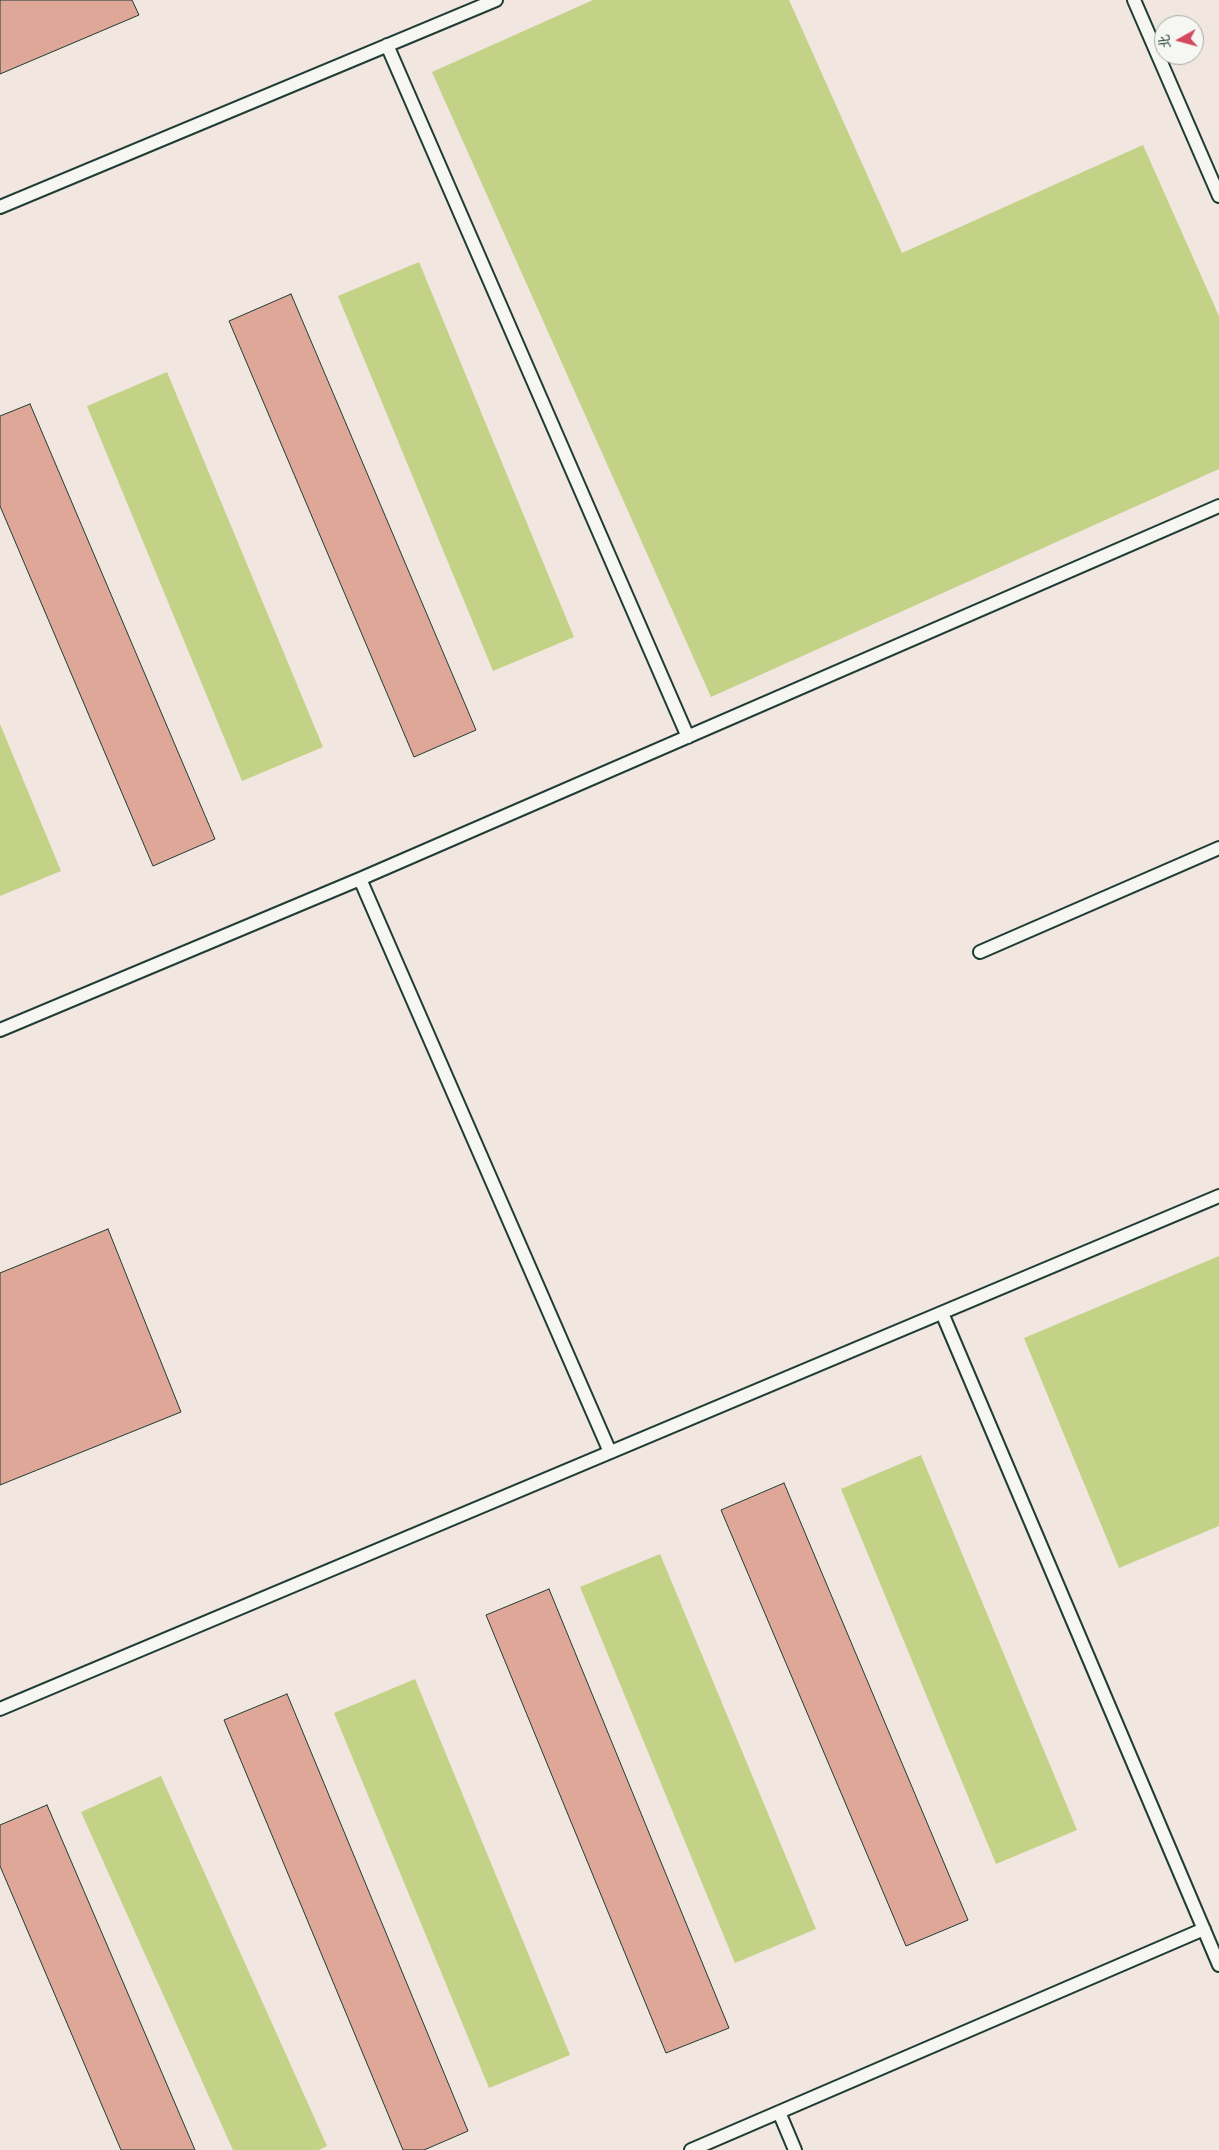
<!DOCTYPE html>
<meta charset="utf-8">
<style>
body{margin:0}
#map{position:relative;width:1219px;height:2150px;overflow:hidden;background:#f1e6e0;font-family:"Balsamiq Sans","LXGW WenKai TC",sans-serif}
canvas{display:block}
.north{position:absolute;left:1154px;top:15px;width:50px;height:50px;box-sizing:border-box;background:#f6f6f2;border:1px solid #a0aca6;border-radius:50%;rotate:263deg;font-size:14px;font-weight:700;line-height:20px;text-align:center;color:#1f3d34}
.north::after{content:'';display:block;margin:auto;width:18px;height:22px;background:#d1495b;clip-path:polygon(50% 0,100% 100%,50% 72%,0 100%)}
</style>
<div id="map">
<canvas width="1219" height="2150"></canvas>
<div class="north">北</div>
</div>
<script>
const ctx = document.querySelector('canvas').getContext('2d');
ctx.lineJoin = 'round';
function paint(path, color) { ctx.fillStyle = color; ctx.fill(path, 'evenodd'); }
const shape = rows => new Path2D(rows.map(r => 'M' + r).join(''));
function stroke(path, color, width, dash) { ctx.strokeStyle = color; ctx.lineWidth = width; ctx.lineCap = dash ? 'butt' : 'round'; ctx.setLineDash(dash || []); ctx.stroke(path); }
const green = shape([
 [593,0,789,0,902,253,1143,145,1219,316,1219,469,711,697,432,72],
 [419,262,574,637,493,671,338,296],
 [167,372,323,747,242,781,87,406],
 [0,724,61,871,0,896],
 [1219,1256,1219,1526,1119,1568,1024,1338],
 [921,1455,1077,1830,996,1864,841,1489],
 [660,1554,816,1929,735,1963,580,1587],
 [415,1679,570,2055,489,2088,334,1713],
 [161,1776,327,2146,319,2150,233,2150,81,1812]
]);
const building = shape([
 [0,0,132,0,139,15,0,74,0,0],
 [291,294,476,730,414,757,229,321,291,294],
 [30,404,215,839,153,866,0,506,0,416,30,404],
 [108,1229,181,1412,0,1485,0,1273,108,1229],
 [784,1483,968,1920,906,1946,721,1510,784,1483],
 [549,1589,729,2028,666,2053,486,1615,549,1589],
 [287,1694,468,2131,424,2150,403,2150,224,1720,287,1694],
 [47,1805,195,2150,121,2150,0,1866,0,1825,47,1805]
]);
const lane = shape([
 [1134,0,1219,196],
 [387,45,688,737],
 [0,207,496,0],
 [360,879,610,1452],
 [980,952,1219,848],
 [0,1030,360,879,1219,506],
 [942,1313,1219,1965],
 [0,1709,1219,1196],
 [779,2112,795,2150],
 [691,2150,1204,1929]
]);
paint(green, '#c3d286');
paint(building, '#dea797');
stroke(building, '#1f3d34', 1);
stroke(lane, '#1f3d34', 16);
stroke(lane, '#f6f6f2', 12);
</script>
